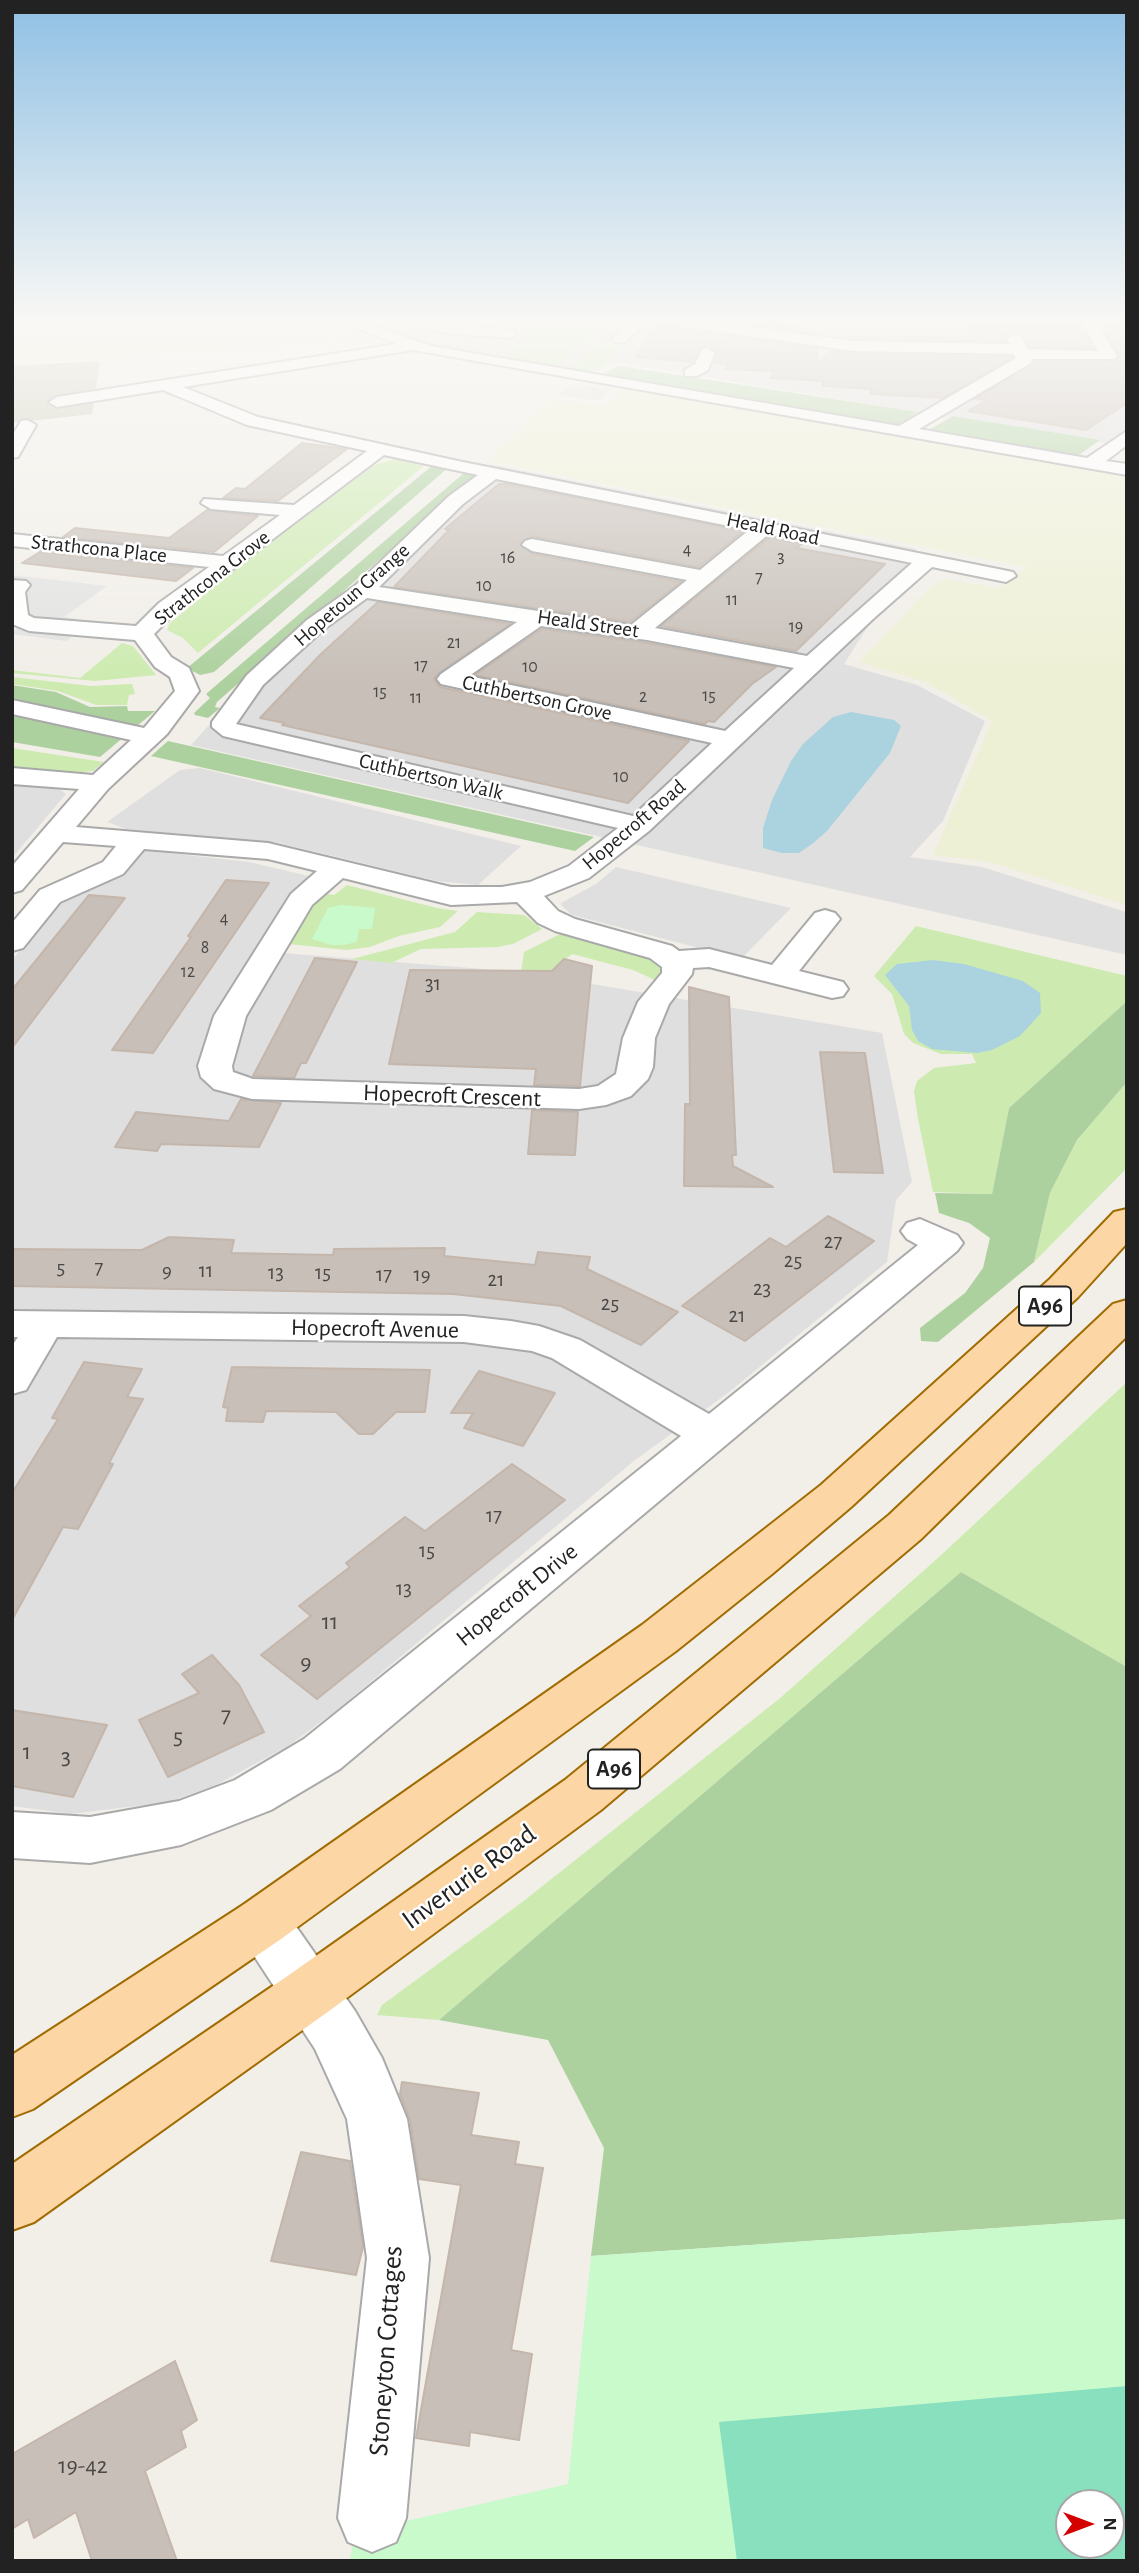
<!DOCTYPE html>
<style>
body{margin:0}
#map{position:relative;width:1139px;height:2573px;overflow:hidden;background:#f2efe9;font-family:"Alegreya Sans",sans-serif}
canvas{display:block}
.frame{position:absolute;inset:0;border:14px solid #222;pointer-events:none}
.north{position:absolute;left:1055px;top:2489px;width:70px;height:70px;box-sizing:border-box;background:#fff;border:2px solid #a7a7a7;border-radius:50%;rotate:90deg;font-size:19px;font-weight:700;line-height:28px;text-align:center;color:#222}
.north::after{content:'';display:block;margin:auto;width:24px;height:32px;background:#d40000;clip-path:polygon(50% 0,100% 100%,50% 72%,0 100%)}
</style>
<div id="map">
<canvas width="1139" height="2573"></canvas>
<div class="frame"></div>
<div class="north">N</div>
</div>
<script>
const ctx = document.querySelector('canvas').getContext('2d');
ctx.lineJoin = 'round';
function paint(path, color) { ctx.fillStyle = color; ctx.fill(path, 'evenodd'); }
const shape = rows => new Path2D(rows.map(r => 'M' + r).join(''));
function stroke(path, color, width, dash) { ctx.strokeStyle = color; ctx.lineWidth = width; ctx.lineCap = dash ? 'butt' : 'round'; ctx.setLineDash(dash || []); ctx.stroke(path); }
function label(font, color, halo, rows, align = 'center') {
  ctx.font = font + ' "Alegreya Sans",sans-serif'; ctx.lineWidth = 5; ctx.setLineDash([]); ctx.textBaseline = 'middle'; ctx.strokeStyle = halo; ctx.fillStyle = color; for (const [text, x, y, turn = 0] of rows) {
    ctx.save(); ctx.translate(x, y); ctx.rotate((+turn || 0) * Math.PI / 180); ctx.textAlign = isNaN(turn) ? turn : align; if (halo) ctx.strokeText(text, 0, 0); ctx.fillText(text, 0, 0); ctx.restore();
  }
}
const residential = shape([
 [367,322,1127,322,1127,353,1056,399,1127,356,1127,447,609,361,585,374,432,348],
 [490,464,917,549,844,664,917,685,985,721,943,821,910,857,982,867,1123,911,1127,913,1127,955,191,745,244,686,322,611],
 [200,768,521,846,478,885,437,881,279,843,126,829,107,822,180,770],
 [12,782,57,787,66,794,12,858],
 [141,850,249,862,313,877,258,951,521,972,882,1033,912,1182,896,1200,887,1262,728,1393,635,1460,337,1710,288,1746,214,1786,168,1802,71,1814,12,1806,12,960,67,894],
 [616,867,791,908,741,959,572,915,562,906,561,903,596,884]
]);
const construction = shape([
 [100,361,92,414,12,423,12,366]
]);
const farmland = shape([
 [12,322,341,322,387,340,12,363],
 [620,387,1127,473,1127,905,990,862,933,855,992,721,928,683,859,662,929,589,944,579,1000,588,1026,567,487,461,551,400,605,405]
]);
const grass = shape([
 [544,322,605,322,556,367,507,356,507,351],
 [605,339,611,339,606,345,619,345,610,363,588,374,569,371],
 [395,459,424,466,198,653,183,638,167,630,169,624,223,579,374,465],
 [122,643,133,646,156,675,95,681,12,673,12,670,80,678],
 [12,677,91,686,132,684,135,694,129,695,127,705,96,705,58,691,12,684],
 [12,748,104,762,93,771,71,773,12,769],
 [347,885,437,908,458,911,440,927,399,936,370,947,346,950,289,944,322,893,334,895],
 [477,912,524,915,542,929,513,944,498,947,421,949,391,963,352,959,455,932],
 [916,926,1127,976,1127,1001,1009,1108,992,1194,933,1192,918,1119,914,1091,917,1081,934,1068,976,1063,972,1054,941,1054,913,1043,904,1034,892,994,874,976],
 [564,932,649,955,666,967,657,981,633,970,572,954,545,977,521,972,524,952],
 [1127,1082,1127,1168,1034,1262,1050,1193,1077,1140],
 [1127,1382,1127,1667,961,1572,439,2020,377,2015,382,2005,521,1903,779,1699,939,1557]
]);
const forest = shape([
 [620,366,918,412,895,427,593,378],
 [953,416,1100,440,1079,455,930,429],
 [433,465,450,466,214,672,200,675,187,668],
 [464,473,476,475,217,702,215,707,220,708,208,718,195,715,194,713,210,698,206,694],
 [12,685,56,692,90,707,127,706,128,711,155,711,100,757,12,742],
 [168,741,594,837,575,851,151,756],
 [1127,1001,1127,1082,1077,1140,1050,1193,1034,1262,938,1342,921,1341,920,1328,965,1293,983,1268,990,1238,969,1223,939,1213,935,1193,992,1194,1009,1108],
 [961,1572,1127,1667,1127,2219,591,2256,604,2148,548,2040,439,2020]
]);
const park = shape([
 [341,905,375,908,372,929,359,929,357,942,344,945,331,945,312,939,328,908],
 [1127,2219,1127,2561,350,2561,354,2533,568,2484,591,2256],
 [1069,2503,1111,2503,1111,2545,1069,2545]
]);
const pitch = shape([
 [1127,2386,1127,2561,737,2561,719,2422],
 [1069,2503,1111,2503,1111,2545,1069,2545]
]);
const parking = shape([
 [584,386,611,388,601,401,557,395,565,388,580,389],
 [12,575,107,586,64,617,79,619,71,625,84,627,66,641,12,634,19,626,12,622]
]);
const water = shape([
 [851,712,894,720,901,726,890,753,827,831,812,844,799,853,782,853,763,848,763,828,772,800,791,761,803,744,833,717],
 [933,960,964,964,1023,981,1040,993,1041,1013,1020,1036,992,1050,977,1053,932,1049,918,1041,912,1030,909,1006,885,975,897,964]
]);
const building = shape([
 [656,322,672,322,681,329,816,348,819,364,830,350,853,354,1013,357,943,398,870,394,872,389,822,386,824,381,771,378,774,371,725,369,728,364,714,363,718,352,708,346,700,349,693,362,636,357,656,322],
 [727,322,767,322,812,328,813,333,727,322],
 [965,322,1079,322,1093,348,1029,346,1022,335,1016,332,1006,337,1005,341,841,337,971,336,965,322],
 [1099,322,1127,322,1127,403,1086,430,968,411,987,400,975,399,1034,362,1116,361,1119,355,1099,322],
 [302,443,347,449,278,501,223,498,236,488,245,489,302,443],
 [499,484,506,484,743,531,699,567,532,536,520,543,532,554,681,582,630,622,394,587,449,530,445,529,499,484],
 [207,510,258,516,214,552,63,537,75,528,169,538,207,510],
 [770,537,802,544,796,548,885,564,796,651,661,626,770,537],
 [40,552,193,568,176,581,22,563,40,552],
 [378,602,510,624,440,672,434,679,440,687,689,741,628,803,282,725,285,723,260,718,321,654,378,602],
 [542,629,647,643,776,667,752,684,714,722,708,721,705,724,475,675,542,629],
 [226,880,269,883,153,1053,112,1050,191,937,188,936,226,880],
 [89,895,125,898,12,1048,12,990,89,895],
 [315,958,357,962,306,1063,301,1063,294,1078,253,1076,315,958],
 [564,959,592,966,580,1086,534,1085,536,1069,389,1064,410,970,552,971,564,959],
 [689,987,729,997,736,1155,732,1155,733,1166,773,1187,684,1186,685,1104,690,1104,689,987],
 [820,1052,865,1053,883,1173,834,1172,820,1052],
 [241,1099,281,1103,259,1147,161,1144,157,1151,115,1147,136,1112,229,1121,241,1099],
 [532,1110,578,1112,575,1155,528,1154,532,1110],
 [828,1216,874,1241,745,1341,682,1306,770,1238,786,1247,828,1216],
 [169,1237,234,1240,231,1253,333,1255,334,1249,445,1248,444,1256,535,1265,538,1252,590,1257,587,1269,678,1312,641,1345,561,1306,453,1294,12,1286,12,1249,142,1250,169,1237],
 [84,1362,142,1369,127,1397,143,1399,109,1463,113,1464,78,1529,63,1527,12,1620,12,1493,58,1419,52,1418,84,1362],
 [232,1367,430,1370,425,1412,396,1412,373,1434,359,1434,336,1412,266,1411,263,1422,226,1421,228,1408,223,1407,232,1367],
 [479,1371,555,1393,523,1446,464,1428,473,1413,451,1413,479,1371],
 [512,1464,565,1500,317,1699,261,1655,311,1616,299,1606,350,1567,346,1563,405,1517,425,1531,512,1464],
 [212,1655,239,1685,264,1732,168,1777,139,1720,199,1693,182,1674,212,1655],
 [12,1710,107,1725,73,1797,12,1786,12,1710],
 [402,2082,479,2093,471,2135,519,2142,515,2164,543,2168,511,2350,532,2354,519,2440,470,2432,469,2446,416,2438,461,2185,419,2179,410,2119,400,2094,402,2082],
 [301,2152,350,2161,363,2247,356,2275,271,2261,301,2152],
 [175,2361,197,2420,181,2431,186,2447,145,2471,177,2561,92,2561,76,2512,34,2538,28,2519,12,2529,12,2454,175,2361]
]);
const minor = shape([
 [343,322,363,322,431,346,899,426,1016,358,1014,354,853,351,681,326,674,322,710,322,853,341,1010,344,1007,339,1015,334,1020,336,1028,349,1098,351,1082,322,1096,322,1117,356,1114,359,1032,359,1031,363,919,429,1087,458,1127,431,1127,445,1106,461,1127,464,1127,475,413,350,183,387,258,417,458,461,1013,572,1016,576,1006,582,932,567,873,619,649,831,589,878,544,896,558,911,575,919,672,946,679,951,709,949,772,965,815,913,825,910,835,913,840,919,799,971,843,982,848,989,843,996,832,998,709,967,693,968,692,974,669,1004,655,1038,653,1067,648,1079,631,1096,606,1105,579,1109,252,1099,214,1089,201,1077,198,1066,214,1016,291,894,317,871,268,859,144,849,123,874,60,902,23,948,12,951,12,923,40,890,103,862,116,846,63,842,22,890,12,893,12,866,79,789,12,784,12,768,93,775,131,740,12,714,12,700,144,728,175,691,170,677,155,667,135,640,29,631,12,624,12,580,26,581,30,585,25,592,28,615,34,618,136,626,159,603,209,567,12,546,12,534,223,556,280,515,211,509,201,503,204,499,294,505,367,451,247,425,163,390,57,407,49,402,57,397,396,344,343,322],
 [384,455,478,475,449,496,355,586,307,620,247,675,212,722,212,727,223,736,618,828,569,866,530,882,502,887,451,887,268,843,76,827,108,789,167,734,199,691,189,668,171,657,154,634,175,613,384,455],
 [496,479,749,530,700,570,532,539,525,541,522,545,532,551,687,580,631,625,379,587,463,504,496,479],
 [769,534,912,563,807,656,655,628,769,534],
 [367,598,517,622,441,674,437,679,441,684,712,743,633,816,236,724,263,685,323,630,367,598],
 [541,626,647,640,794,668,725,731,469,676,541,626],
 [343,878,451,905,517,902,538,923,555,931,650,958,662,967,662,973,638,1002,623,1038,616,1074,598,1086,579,1089,253,1079,233,1072,232,1066,246,1016,312,905,343,878],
 [417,322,510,330,517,334,510,338,446,333,418,326,417,322],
 [618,322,632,322,639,329,625,342,615,342,612,339,622,330,616,325,618,322],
 [707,348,715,353,708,370,697,376,685,376,685,370,695,364,702,350,707,348],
 [27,420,36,425,18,457,12,458,12,436,21,421,27,420],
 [920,1219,957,1235,963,1243,957,1251,340,1769,271,1810,181,1845,90,1863,12,1858,12,1812,90,1817,179,1801,235,1780,304,1739,681,1436,552,1358,532,1351,464,1342,57,1337,26,1390,12,1394,12,1346,18,1337,12,1337,12,1311,464,1316,511,1321,539,1326,580,1340,709,1414,918,1245,907,1239,901,1231,907,1223,920,1219],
 [262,1897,281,1905,355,2011,382,2058,407,2119,429,2258,406,2518,396,2542,372,2552,348,2542,338,2518,367,2258,347,2119,315,2049,243,1939,235,1922,243,1905,262,1897]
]);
const major = shape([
 [1127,1209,1127,1243,1078,1297,851,1507,772,1574,676,1651,281,1939,33,2109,12,2117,12,2055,243,1905,642,1625,821,1485,1050,1279,1114,1212,1127,1209],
 [1127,1300,1127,1336,921,1539,601,1810,329,2011,34,2222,12,2230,12,2164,289,1975,565,1780,889,1515,1113,1304,1127,1300]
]);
const farNumbernames = [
 ["4",687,550],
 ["3",781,557],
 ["16",508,558],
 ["7",759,578],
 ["10",484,586],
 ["11",732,600],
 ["19",796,627],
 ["21",454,643],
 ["17",421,666],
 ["10",530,667],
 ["15",380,692],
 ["15",709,696],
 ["2",643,697],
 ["11",416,698],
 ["10",621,777],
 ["4",224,919],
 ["8",205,948],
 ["12",188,972]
];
const farStreetnames = [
 ["Heald Road",773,529,12],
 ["Strathcona Place",99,549,6],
 ["Strathcona Grove",212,578,-38],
 ["Hopetoun Grange",352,595,-41],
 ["Heald Street",588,624,8],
 ["Cuthbertson Grove",537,698,12],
 ["Cuthbertson Walk",431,777,13],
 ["Hopecroft Road",634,825,-40]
];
const numberNames = [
 ["31",433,984],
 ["27",833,1242],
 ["25",793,1261],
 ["5",61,1268],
 ["7",99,1268],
 ["9",167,1271],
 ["11",206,1271],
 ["13",276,1273],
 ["15",323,1273],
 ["17",384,1275],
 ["19",422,1275],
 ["21",496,1280],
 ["23",762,1289],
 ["25",610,1304],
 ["21",737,1316],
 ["17",494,1516],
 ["15",427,1551],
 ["13",404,1589]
];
const shields = [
 [1045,1306,52],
 [614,1769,52]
];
const shieldNames = [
 ["A96",1045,1306],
 ["A96",614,1769]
];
const streetNames = [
 ["Hopecroft Crescent",452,1096,2],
 ["Hopecroft Avenue",375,1329,1],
 ["Hopecroft Drive",517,1595,-39]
];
const nearNumbernames = [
 ["11",330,1622],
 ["9",306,1663],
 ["7",226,1715],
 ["5",178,1737],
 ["1",27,1752],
 ["3",66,1757],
 ["19-42",83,2466]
];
const nearStreetnames = [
 ["Inverurie Road",469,1877,-36],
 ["Stoneyton Cottages",386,2351,-86]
];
paint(residential, '#e0dfdf');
paint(construction, '#c7c7b4');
paint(farmland, '#eef0d5');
paint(grass, '#cdebb0');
paint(forest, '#add19e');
paint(park, '#c8facc');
paint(pitch, '#88e0be');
paint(parking, '#e2e2e2');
paint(water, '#aad3df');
paint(building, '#c7bfb8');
stroke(building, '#c4b6ab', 2);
stroke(minor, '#a9a9a9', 4);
stroke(major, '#a06b00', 4);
paint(minor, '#fff');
paint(major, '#fcd6a4');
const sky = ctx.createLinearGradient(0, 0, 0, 682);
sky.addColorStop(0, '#8fc0e4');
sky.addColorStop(0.47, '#f9f8f5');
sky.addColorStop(1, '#f9f8f500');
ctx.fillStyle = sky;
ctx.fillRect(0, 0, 1139, 682);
label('18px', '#4b4948', null, farNumbernames);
label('21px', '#222', '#fff', farStreetnames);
label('21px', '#4b4948', null, numberNames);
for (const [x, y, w] of shields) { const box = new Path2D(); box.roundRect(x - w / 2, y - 19.5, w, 39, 5); ctx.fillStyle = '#fff'; ctx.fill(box); stroke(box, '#222', 2); }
label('bold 23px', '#222', null, shieldNames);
label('24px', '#222', '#fff', streetNames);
label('24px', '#4b4948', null, nearNumbernames);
label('28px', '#222', '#fff', nearStreetnames);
</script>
